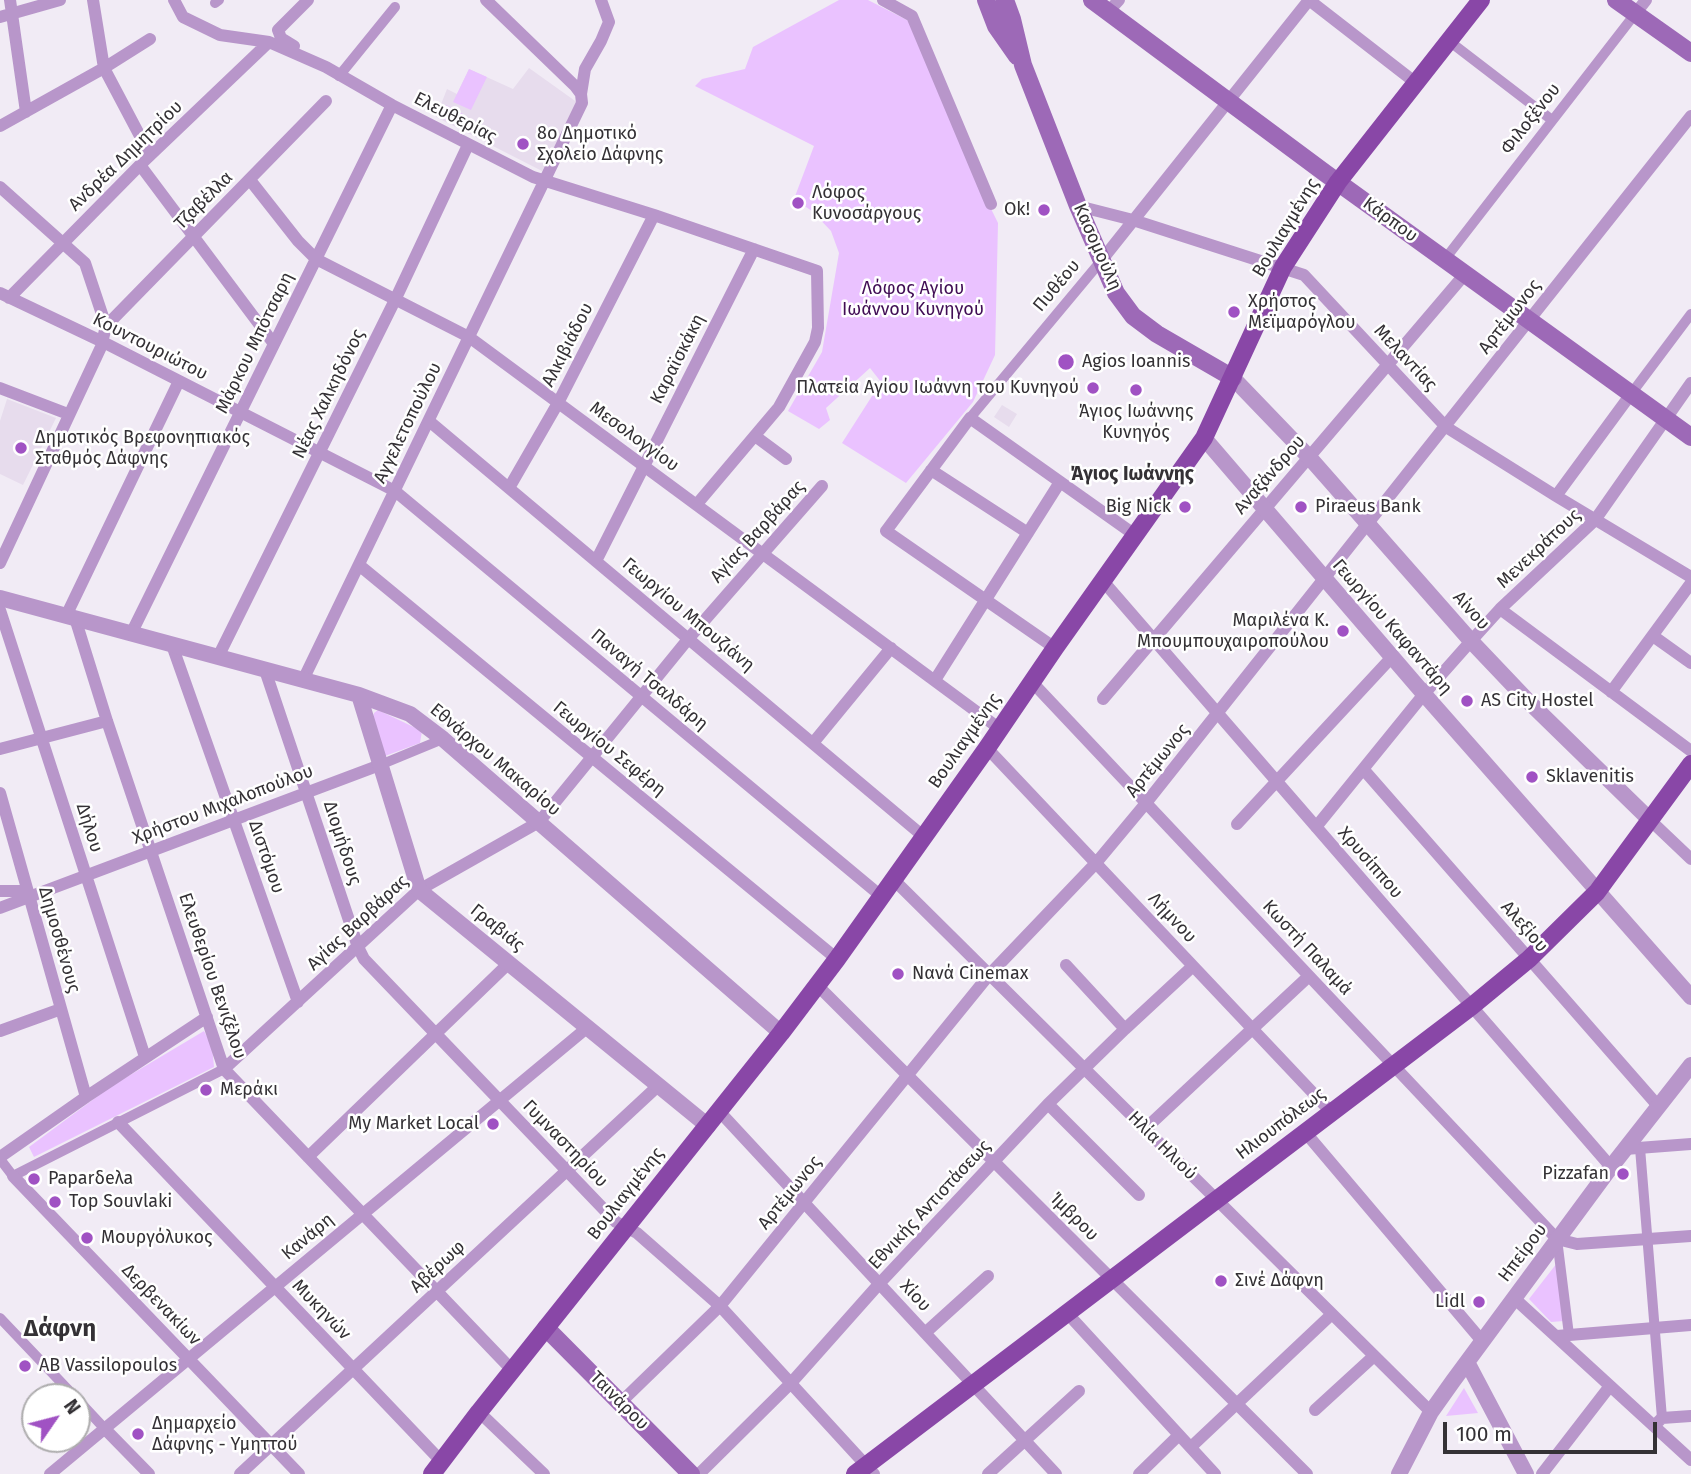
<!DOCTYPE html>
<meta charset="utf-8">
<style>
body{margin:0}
#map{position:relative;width:1691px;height:1474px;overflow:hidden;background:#f1ebf5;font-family:"Fira Sans",sans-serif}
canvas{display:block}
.north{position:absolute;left:21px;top:1383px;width:70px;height:70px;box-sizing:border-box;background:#fff;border:2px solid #aeadae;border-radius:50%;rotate:55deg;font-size:19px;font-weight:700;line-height:28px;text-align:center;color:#343135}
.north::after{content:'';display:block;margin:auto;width:24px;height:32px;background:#a052c3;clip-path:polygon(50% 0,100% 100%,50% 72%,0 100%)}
.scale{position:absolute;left:1443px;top:1422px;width:214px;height:32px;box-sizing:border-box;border:4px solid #343135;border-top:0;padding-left:9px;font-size:21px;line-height:24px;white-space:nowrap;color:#343135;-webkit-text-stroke:5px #fff;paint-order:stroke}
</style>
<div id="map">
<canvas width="1691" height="1474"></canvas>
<div class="north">N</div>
<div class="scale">100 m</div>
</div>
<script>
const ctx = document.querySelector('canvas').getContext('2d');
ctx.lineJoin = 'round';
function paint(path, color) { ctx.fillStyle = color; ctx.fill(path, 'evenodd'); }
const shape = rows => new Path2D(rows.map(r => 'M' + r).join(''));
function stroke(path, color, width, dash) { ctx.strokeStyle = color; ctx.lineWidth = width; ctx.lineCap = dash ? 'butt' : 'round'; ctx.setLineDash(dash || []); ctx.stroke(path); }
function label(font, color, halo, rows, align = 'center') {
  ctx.font = font + ' "Fira Sans",sans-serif'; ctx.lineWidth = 5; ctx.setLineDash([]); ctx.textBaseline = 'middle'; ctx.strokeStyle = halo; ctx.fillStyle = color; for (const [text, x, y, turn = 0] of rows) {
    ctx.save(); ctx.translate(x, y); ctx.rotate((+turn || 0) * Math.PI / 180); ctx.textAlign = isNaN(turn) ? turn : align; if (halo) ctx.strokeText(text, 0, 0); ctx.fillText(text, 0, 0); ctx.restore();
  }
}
const built = shape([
 [529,68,578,103,542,171,436,117,447,89,457,94,469,69,513,89],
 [7,399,56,418,23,485,0,474,0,421],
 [1002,405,1017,414,1009,427,994,417]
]);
const green = shape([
 [839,0,868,0,909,21,969,164,998,223,995,355,973,402,906,483,842,443,881,382,870,368,826,408,830,420,819,429,788,411,822,352,839,253,831,231,812,211,794,199,814,146,695,86,702,79,745,69,753,47],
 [469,69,487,77,471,110,453,102],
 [446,105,463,114,458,126,440,117],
 [378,710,422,731,420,743,385,756,373,717,374,713],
 [204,1031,212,1046,214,1067,34,1157,29,1147,110,1087],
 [1557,1263,1564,1321,1551,1322,1529,1299],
 [1464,1388,1478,1413,1446,1416]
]);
const pedestrian = shape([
 [215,3,219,0],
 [1449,41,1552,120],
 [339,76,395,7],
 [1445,259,1635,14],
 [1631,394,1691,314],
 [970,418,1101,261],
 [380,765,443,739],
 [1640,1148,1662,1418],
 [0,1159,13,1176,224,1069],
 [1557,1239,1569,1335],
 [0,1318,75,1397],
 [77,1399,105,1429]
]);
const minor = shape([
 [10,0,26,112],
 [93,0,104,68,150,155],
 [174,0,183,17,220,35,269,42,326,67,392,105,533,177,654,215,817,271,818,328,815,342,779,407,697,504],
 [883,0,912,16,991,204],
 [1309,0,1416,83],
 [1108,12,1119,0],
 [1635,14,1646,0],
 [0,17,60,0],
 [294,46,281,38,278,30,308,0],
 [581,94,585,69,601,41,609,22,601,0],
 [0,126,104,68,150,39],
 [140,165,274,344],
 [250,180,298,241,316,259,469,337,1000,729],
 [0,187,85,263,106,326,101,347,0,563],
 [1078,206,1133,220,1304,275,1446,427,1556,496,1691,577],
 [1101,261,1309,0],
 [0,293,103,342,395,491,881,896],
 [9,298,140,165,269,42],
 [106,326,326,101],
 [0,388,68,414],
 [429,421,923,836],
 [755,436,786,459],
 [931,470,1028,533],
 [509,488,558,403,654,215],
 [1556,496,1631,394],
 [596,561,754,249],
 [359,565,837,959],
 [1103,581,1611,1167],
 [1500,609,1691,751],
 [0,610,145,1057],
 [66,616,179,381],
 [75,618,107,721,224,1069,512,1370],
 [131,634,392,105],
 [1653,636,1691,663],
 [172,645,298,1002],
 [1055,648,886,531,970,418,1135,535],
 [218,657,396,298,468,145],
 [265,670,358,947,364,959,616,1222,637,1233,720,1306,874,1474],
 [303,680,582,103,581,94,575,86,486,0],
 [935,680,1060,482],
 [1032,682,1557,1239,1577,1244,1691,1236],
 [1611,692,1691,583],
 [1103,699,1465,274],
 [813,743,891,648],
 [987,748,1331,1112],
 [0,749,107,721],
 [1364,770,1659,1107],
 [0,793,86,1097],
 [1650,820,1691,859],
 [1237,824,1392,657],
 [1316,827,1424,694,1471,641,1500,609,1595,520,1691,383],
 [893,879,1431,1412],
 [0,891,19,891,28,897],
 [0,908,380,765],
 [1066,965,1125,1029],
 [817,985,1307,1474],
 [0,1031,61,1009],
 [224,1069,419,890,539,822,689,638,822,486],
 [1048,1104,1139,1195],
 [719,1111,1056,1474],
 [118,1122,441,1461],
 [1145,1129,1309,976],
 [1305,1132,1482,1341],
 [1625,1149,1691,1144],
 [0,1157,86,1097,207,1017],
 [308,1157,509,963],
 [13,1176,299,1474],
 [1514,1298,1691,1460],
 [1067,1313,1215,1474],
 [925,1333,988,1276],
 [1557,1336,1691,1325],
 [621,1402,720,1306,989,975,1096,863,1146,803,1691,116],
 [1315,1410,1374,1356],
 [479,1412,544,1474],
 [1654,1426,1662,1418,1691,1416],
 [105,1429,149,1474],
 [1191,1447,1332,1314],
 [50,1474,588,1027],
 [240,1474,659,1085],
 [699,1474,791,1383,879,1284,1048,1104,1125,1029,1193,966],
 [988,1474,1079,1391],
 [1139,1474,1179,1435],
 [1542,1474,1610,1386]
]);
const tertiary = shape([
 [1233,378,1309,457,1471,641,1528,701,1650,820],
 [1204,438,1424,694,1691,997],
 [0,598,359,695,410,714,443,739,781,1033],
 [359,695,419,890,708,1126],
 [1467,1362,1526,1474],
 [1399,1474,1431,1412,1453,1381,1611,1167,1691,1065]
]);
const secondary = shape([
 [986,0,996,26,1017,56],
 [1005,0,1012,19,1023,65,1078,206,1116,293,1133,316,1157,334,1233,378],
 [1092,0,1325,173,1691,437],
 [1616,0,1691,53],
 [546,1328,691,1474]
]);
const primary = shape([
 [432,1474,479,1412,781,1033,837,959,987,748,1055,648,1204,438,1283,267,1338,182,1481,0],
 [855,1474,1472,1006,1529,959,1597,892,1691,764]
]);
const markers = [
 [523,144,7,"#a052c3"],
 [798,203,7,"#a052c3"],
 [1044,210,7,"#a052c3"],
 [1234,312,7,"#a052c3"],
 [1066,362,9,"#a052c3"],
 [1093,388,7,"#a052c3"],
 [1136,390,7,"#a052c3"],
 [21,448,7,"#a052c3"],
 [1185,507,7,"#a052c3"],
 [1301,507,7,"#a052c3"],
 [1343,631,7,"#a052c3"],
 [1467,701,7,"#a052c3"],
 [1532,777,7,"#a052c3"],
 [898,974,7,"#a052c3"],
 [206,1090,7,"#a052c3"],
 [493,1124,7,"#a052c3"],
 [1623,1174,7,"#a052c3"],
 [34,1179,7,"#a052c3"],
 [55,1202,7,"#a052c3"],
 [87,1238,7,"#a052c3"],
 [1221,1281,7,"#a052c3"],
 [1479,1302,7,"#a052c3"],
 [25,1366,7,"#a052c3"],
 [138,1434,7,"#a052c3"]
];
const streetNames = [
 ["Ελευθερίας",455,118,27],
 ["Φιλοξένου",1531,119,-52],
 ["Ανδρέα Δημητρίου",126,156,-44],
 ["Τζαβέλλα",204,201,-45],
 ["Κάρπου",1390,220,36],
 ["Βουλιαγμένης",1286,228,-59],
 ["Κασομούλη",1097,247,66],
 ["Πυθέου",1057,286,-50],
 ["Αρτέμωνος",1510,317,-52],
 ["Μάρκου Μπότσαρη",255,343,-64],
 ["Αλκιβιάδου",568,345,-63],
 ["Κουντουριώτου",150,347,27],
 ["Μελαντίας",1405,358,47],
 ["Καραϊσκάκη",678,359,-63],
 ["Νέας Χαλκηδόνος",329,394,-64],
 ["Αγγελετοπούλου",408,423,-64],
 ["Μεσολογγίου",634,437,36],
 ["Αναξάνδρου",1270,475,-49],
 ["Αγίας Βαρβάρας",758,532,-48],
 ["Μενεκράτους",1539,549,-43],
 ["Αίνου",1471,611,48],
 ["Γεωργίου Μπουζιάνη",688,615,40],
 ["Γεωργίου Καφαντάρη",1392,627,49],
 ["Παναγή Τσαλδάρη",649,680,40],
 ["Βουλιαγμένης",965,741,-55],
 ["Γεωργίου Σεφέρη",609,749,39],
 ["Εθνάρχου Μακαρίου",495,760,40],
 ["Αρτέμωνος",1158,761,-51],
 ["Χρήστου Μιχαλοπούλου",223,805,-21],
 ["Δήλου",89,828,72],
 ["Διομήδους",342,843,72],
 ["Διστόμου",266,857,71],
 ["Χρυσίππου",1370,863,49],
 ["Λήμνου",1172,918,47],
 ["Αγίας Βαρβάρας",358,923,-43],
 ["Αλεξίου",1524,927,49],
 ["Γραβιάς",497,928,39],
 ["Δημοσθένους",59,940,74],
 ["Κωστή Παλαμά",1307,948,47],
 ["Ελευθερίου Βενιζέλου",212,976,71],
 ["Ηλιουπόλεως",1281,1124,-37],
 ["Γυμναστηρίου",565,1144,46],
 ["Ηλία Ηλιού",1162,1146,45],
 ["Αρτέμωνος",790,1193,-51],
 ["Βουλιαγμένης",626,1194,-52],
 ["Εθνικής Αντιστάσεως",930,1205,-47],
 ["Ίμβρου",1074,1217,45],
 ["Κανάρη",308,1237,-40],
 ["Ηπείρου",1523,1253,-53],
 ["Αβέρωφ",438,1267,-43],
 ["Χίου",915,1296,47],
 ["Δερβενακίων",161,1305,46],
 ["Μυκηνών",321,1310,46],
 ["Ταινάρου",619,1401,45]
];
const poiNames = [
 ["8ο Δημοτικό",537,134],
 ["Σχολείο Δάφνης",537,155],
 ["Λόφος",812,193],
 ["Κυνοσάργους",812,214],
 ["Ok!",1030,210,"right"],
 ["Χρήστος",1248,302],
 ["Μεϊμαρόγλου",1248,323],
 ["Agios Ioannis",1082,362],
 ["Πλατεία Αγίου Ιωάννη του Κυνηγού",1079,388,"right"],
 ["Άγιος Ιωάννης",1136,412,"center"],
 ["Κυνηγός",1136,433,"center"],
 ["Δημοτικός Βρεφονηπιακός",35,438],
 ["Σταθμός Δάφνης",35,459],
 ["Big Nick",1171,507,"right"],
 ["Piraeus Bank",1315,507],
 ["Μαριλένα Κ.",1329,621,"right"],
 ["Μπουμπουχαιροπούλου",1329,642,"right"],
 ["AS City Hostel",1481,701],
 ["Sklavenitis",1546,777],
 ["Νανά Cinemax",912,974],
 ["Μεράκι",220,1090],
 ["My Market Local",479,1124,"right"],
 ["Pizzafan",1609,1174,"right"],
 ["Paparδeλa",48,1179],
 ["Top Souvlaki",69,1202],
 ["Μουργόλυκος",101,1238],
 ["Σινέ Δάφνη",1235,1281],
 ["Lidl",1465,1302,"right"],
 ["AB Vassilopoulos",39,1366],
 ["Δημαρχείο",152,1424],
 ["Δάφνης - Υμηττού",152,1445]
];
const parkNames = [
 ["Λόφος Αγίου",913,289],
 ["Ιωάννου Κυνηγού",913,310]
];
const neighbourhoodNames = [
 ["Άγιος Ιωάννης",1132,475]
];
const districtNames = [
 ["Δάφνη",60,1329]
];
paint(built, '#e7dced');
paint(green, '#eac2ff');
stroke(pedestrian, '#b896ca', 10);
stroke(minor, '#b896ca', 12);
stroke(tertiary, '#b896ca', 16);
stroke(secondary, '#9d69b7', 18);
stroke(primary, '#8947a7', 18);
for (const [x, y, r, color] of markers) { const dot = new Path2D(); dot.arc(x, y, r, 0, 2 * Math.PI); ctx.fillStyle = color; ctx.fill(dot); stroke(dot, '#fff', 2.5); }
label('18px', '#343135', '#fff', streetNames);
label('18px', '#343135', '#fff', poiNames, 'left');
label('18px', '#410d55', '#fff', parkNames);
label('bold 19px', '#343135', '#fff', neighbourhoodNames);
label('bold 24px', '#343135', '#fff', districtNames);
</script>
